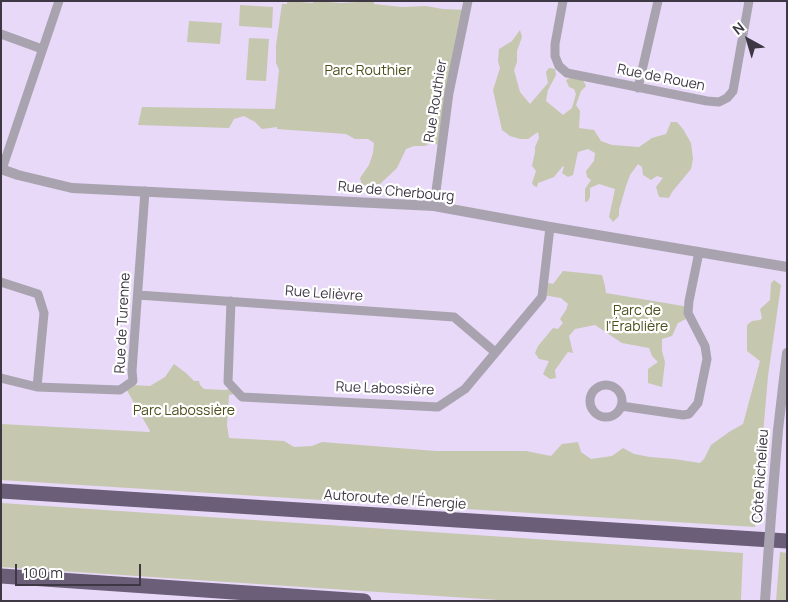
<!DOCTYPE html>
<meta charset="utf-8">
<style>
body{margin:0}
#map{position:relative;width:788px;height:602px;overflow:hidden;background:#e8d9f8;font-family:Manrope,sans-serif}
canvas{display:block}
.frame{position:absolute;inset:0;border:2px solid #3e3844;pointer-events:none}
.north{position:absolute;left:723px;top:15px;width:50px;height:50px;-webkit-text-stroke:4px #fff;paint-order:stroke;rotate:321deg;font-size:14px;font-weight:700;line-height:20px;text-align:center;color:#3e3844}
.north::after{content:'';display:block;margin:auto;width:18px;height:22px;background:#3e3844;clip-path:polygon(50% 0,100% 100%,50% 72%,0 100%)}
.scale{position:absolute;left:15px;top:564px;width:126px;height:22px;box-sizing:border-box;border:2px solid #3e3844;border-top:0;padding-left:6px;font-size:15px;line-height:18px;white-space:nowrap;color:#3e3844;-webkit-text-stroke:4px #fff;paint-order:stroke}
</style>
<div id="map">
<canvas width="788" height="602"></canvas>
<div class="frame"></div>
<div class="north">N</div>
<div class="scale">100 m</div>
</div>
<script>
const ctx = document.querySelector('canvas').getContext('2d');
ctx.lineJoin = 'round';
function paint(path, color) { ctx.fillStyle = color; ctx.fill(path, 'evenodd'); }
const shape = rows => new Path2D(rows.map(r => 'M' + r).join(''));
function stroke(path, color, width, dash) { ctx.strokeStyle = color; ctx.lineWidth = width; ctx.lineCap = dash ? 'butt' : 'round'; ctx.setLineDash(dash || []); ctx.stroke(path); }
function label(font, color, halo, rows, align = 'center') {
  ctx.font = font + ' Manrope,sans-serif'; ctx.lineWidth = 4.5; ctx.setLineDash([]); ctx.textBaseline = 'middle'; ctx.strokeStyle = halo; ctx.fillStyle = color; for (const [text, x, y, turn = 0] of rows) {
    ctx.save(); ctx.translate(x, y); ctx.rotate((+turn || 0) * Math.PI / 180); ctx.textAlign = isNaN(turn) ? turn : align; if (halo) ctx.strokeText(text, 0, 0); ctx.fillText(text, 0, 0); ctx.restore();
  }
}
const green = shape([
 [287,1,313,3,314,1,341,3,374,1,374,4,402,7,426,6,443,9,467,10,439,145,431,143,425,146,414,146,406,149,397,168,380,184,366,185,362,185,360,178,369,165,373,153,374,143,368,139,355,139,346,134,277,129,277,127,262,129,255,122,244,116,234,119,229,128,138,125,142,107,275,109,279,70,276,63,276,45,282,4,287,4],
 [240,5,273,7,272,28,239,26],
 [189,21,222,23,220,44,187,42],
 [520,30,522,37,517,51,517,62,514,70,520,92,530,104,548,83,546,72,549,68,555,69,556,75,548,90,546,101,563,115,572,108,576,94,574,89,569,87,566,80,572,77,583,80,586,86,581,91,576,105,580,111,579,128,594,130,601,141,612,145,639,147,652,138,666,134,671,122,677,122,683,129,691,143,693,159,691,169,672,192,669,198,659,197,656,187,663,178,657,176,651,180,643,175,642,167,638,164,630,175,626,186,619,210,619,216,613,222,609,217,615,189,599,184,590,188,590,197,588,201,585,202,585,189,591,180,587,177,586,171,594,161,595,153,588,149,578,152,573,175,568,177,562,173,564,167,563,166,554,177,538,183,537,187,534,186,532,183,536,171,532,166,535,152,535,147,539,138,538,132,528,139,520,139,510,136,502,130,493,90,500,68,498,61,499,49,512,41],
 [249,38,269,39,266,81,246,80],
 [563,271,602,275,605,286,606,293,689,307,688,318,678,323,672,336,662,339,662,351,665,362,662,387,648,383,648,369,658,362,652,356,649,348,622,343,595,325,575,329,569,336,573,353,568,352,555,370,556,378,550,379,543,374,549,361,539,359,535,353,538,346,553,328,558,329,563,323,560,319,566,310,568,304,561,298,543,295,544,282,553,284],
 [774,280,781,285,768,376,755,527,1,480,1,424,149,432,150,431,125,387,132,385,150,386,165,377,174,364,186,373,194,381,199,381,200,385,204,389,225,390,234,388,238,393,229,395,227,425,229,438,284,441,294,447,312,446,322,442,436,451,526,451,551,456,562,444,578,442,581,452,591,459,612,456,623,448,634,454,650,457,674,459,700,463,704,459,711,445,729,432,743,424,760,361,747,351,747,325,752,321,760,320,762,318,760,309,770,300,771,283],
 [1,503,743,553,741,599,741,601,514,601,1,567],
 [780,552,787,553,787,601,776,601]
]);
const minor = shape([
 [563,1,555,44,555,56,559,66,567,73,707,101,719,102,727,98,733,91,749,1],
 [1,34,42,49],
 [638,88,658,1],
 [2,169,59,1],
 [434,206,449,93,468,1],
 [1,282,38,294,44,313,37,387],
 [138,295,454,317,495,352],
 [231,301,228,382,242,397,438,407,465,389,542,297,550,227],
 [1,378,37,387,120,390,133,381,132,371,145,191],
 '590 401a16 16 0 1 1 32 0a16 16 0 1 1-32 0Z',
 [621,406,683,415,689,414,698,403,707,359,705,346,688,313,689,301,699,252]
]);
const tertiary = shape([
 [1,169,18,175,72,188,434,206,550,227,787,267],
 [771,516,778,430,787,353]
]);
const motorway = shape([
 [1,491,787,541],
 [1,576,364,601]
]);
const tertiaryBridge = shape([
 [765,601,771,516]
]);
const parkNames = [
 ["Parc Routhier",368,71],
 ["Parc de",637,311],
 ["l'Érablière",637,327],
 ["Parc Labossière",184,411]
];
const streetNames = [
 ["Rue de Rouen",661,78,11],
 ["Rue Routhier",436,101,-81],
 ["Rue de Cherbourg",396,192,5],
 ["Rue Lelièvre",324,294,4],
 ["Rue de Turenne",123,323,-87],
 ["Rue Labossière",385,389,2],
 ["Côte Richelieu",761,476,-86],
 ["Autoroute de l'Énergie",395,500,4]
];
paint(green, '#c5c7ae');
stroke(minor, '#a9a3b0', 9);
stroke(tertiary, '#a9a3b0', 10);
stroke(motorway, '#6a5e78', 15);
stroke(tertiaryBridge, '#a9a3b0', 10);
label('14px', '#4d4e1a', '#fff', parkNames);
label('14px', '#3e3844', '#fff', streetNames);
</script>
